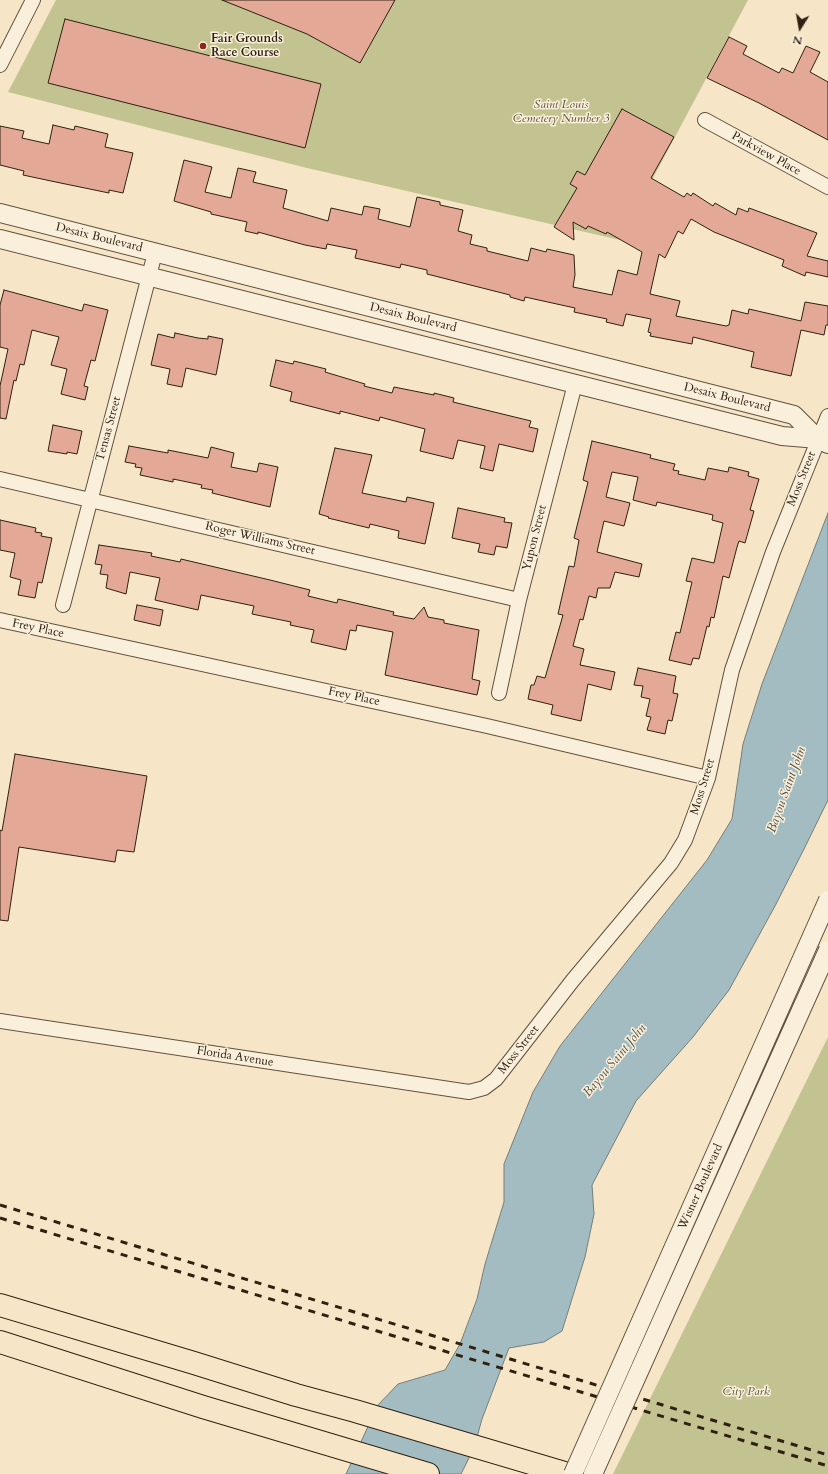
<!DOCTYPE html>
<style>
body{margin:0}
#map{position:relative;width:828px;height:1474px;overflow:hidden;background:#f6e6c7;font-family:Cardo,serif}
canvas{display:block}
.north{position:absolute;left:780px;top:8px;width:40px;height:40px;-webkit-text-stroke:3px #f9efdb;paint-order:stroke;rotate:191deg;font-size:11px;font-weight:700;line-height:16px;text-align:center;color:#2f2010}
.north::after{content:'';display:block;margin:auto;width:14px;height:18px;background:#2f2010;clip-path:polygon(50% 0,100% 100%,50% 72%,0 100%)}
</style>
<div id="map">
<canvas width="828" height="1474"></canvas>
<div class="north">N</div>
</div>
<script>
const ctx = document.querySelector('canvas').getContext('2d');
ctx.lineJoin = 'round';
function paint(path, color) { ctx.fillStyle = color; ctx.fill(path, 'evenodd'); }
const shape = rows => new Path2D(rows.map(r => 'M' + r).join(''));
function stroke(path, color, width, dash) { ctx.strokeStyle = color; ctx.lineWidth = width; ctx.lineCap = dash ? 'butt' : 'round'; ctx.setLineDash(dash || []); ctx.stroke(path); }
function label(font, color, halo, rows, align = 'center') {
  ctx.font = font + ' Cardo,serif'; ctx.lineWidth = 3; ctx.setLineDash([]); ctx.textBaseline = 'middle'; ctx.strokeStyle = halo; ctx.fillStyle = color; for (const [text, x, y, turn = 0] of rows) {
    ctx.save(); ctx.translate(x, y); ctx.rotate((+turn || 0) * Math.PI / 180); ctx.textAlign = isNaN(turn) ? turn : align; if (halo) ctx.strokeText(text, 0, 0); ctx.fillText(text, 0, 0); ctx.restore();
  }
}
const green = shape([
 [56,0,748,0,620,240,307,168,8,92],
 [828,1037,828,1474,613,1474]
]);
const water = shape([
 [828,513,828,800,804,849,775,906,729,990,693,1037,636,1101,592,1185,594,1214,585,1257,562,1331,544,1342,509,1348,482,1419,474,1448,461,1474,346,1474,378,1405,398,1384,445,1370,460,1344,477,1299,485,1264,504,1202,504,1164,533,1092,560,1046,707,860,732,819,743,744,762,684,828,513]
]);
const building = shape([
 [222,0,395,0,360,63,307,34,222,0],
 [65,19,321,84,305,148,48,83,65,19],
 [729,37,747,46,743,54,779,73,782,68,793,73,806,46,820,52,810,72,828,82,828,140,759,103,707,78,729,37],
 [622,109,674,137,651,178,684,197,687,193,691,196,693,193,713,206,715,203,736,215,738,208,748,212,749,208,817,233,807,256,828,261,828,277,806,272,805,276,782,266,784,260,714,232,691,219,683,234,678,231,665,258,659,254,650,294,680,301,676,316,726,326,729,325,732,310,748,314,749,309,801,321,805,302,828,306,828,325,826,325,824,335,801,330,791,376,751,367,754,352,693,337,692,344,650,336,651,333,648,332,651,319,626,314,623,326,606,322,607,319,574,312,575,308,525,297,524,301,510,297,510,295,427,274,427,270,401,264,400,268,355,258,357,250,327,244,326,249,305,245,258,232,258,234,245,231,247,222,211,214,211,212,174,201,184,160,212,167,205,192,231,198,238,168,256,172,253,182,287,190,283,208,328,221,331,208,362,215,364,206,380,209,378,219,410,227,417,197,440,202,440,205,463,210,458,231,472,235,470,244,487,248,487,251,528,261,531,248,546,252,547,249,574,255,575,275,573,287,612,295,618,270,637,275,642,252,607,232,606,234,588,226,586,229,573,222,574,240,554,227,577,188,570,184,577,171,585,175,622,109],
 [53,125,74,130,75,126,108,134,105,147,133,153,123,193,109,190,109,193,51,181,23,175,24,171,0,165,0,126,24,131,22,138,49,144,53,125],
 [4,290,82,311,84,304,108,310,95,361,91,360,84,386,88,387,85,400,61,394,67,369,51,365,59,337,32,330,24,365,20,364,16,381,14,380,6,419,0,418,0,386,8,349,0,347,0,305,4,290],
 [175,333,198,338,208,339,208,336,223,339,216,375,186,368,182,387,167,384,170,369,151,365,158,334,174,338,175,333],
 [276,360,293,364,294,361,326,369,325,372,365,384,364,386,392,393,394,387,434,395,434,393,454,398,453,402,531,421,529,427,538,429,533,452,499,444,493,471,480,468,485,446,458,440,453,459,420,451,425,429,380,417,379,421,340,411,340,414,290,401,292,392,270,386,276,360],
 [53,425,82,431,77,454,67,452,67,454,48,451,53,425],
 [592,441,651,455,650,458,675,464,673,470,679,471,678,474,705,480,708,468,728,472,729,467,749,472,748,476,759,479,750,510,754,511,745,543,739,541,737,547,729,578,723,576,714,618,711,617,709,627,707,626,699,659,693,658,691,665,669,660,676,632,680,633,692,582,686,581,692,558,714,563,723,523,712,520,713,515,657,502,656,506,633,500,638,477,612,472,606,497,630,503,624,526,604,521,597,552,642,564,639,577,615,572,610,588,598,588,596,598,589,596,583,620,580,619,573,646,584,649,580,665,615,672,611,690,588,684,581,721,551,714,553,705,528,699,531,685,534,685,537,676,545,678,563,615,558,614,569,566,574,567,579,540,574,538,588,482,583,480,592,441],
 [129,446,168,453,168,450,208,458,211,447,234,453,231,467,257,472,259,463,278,467,270,507,212,493,213,490,201,488,202,485,173,479,173,482,140,475,142,468,135,467,136,464,125,462,129,446],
 [335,448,372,455,362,493,406,502,407,497,434,503,425,544,398,538,399,531,370,524,369,528,328,518,329,517,319,514,335,448],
 [458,508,505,518,504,522,512,523,507,548,496,546,494,555,478,552,480,544,452,538,458,508],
 [0,520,36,528,35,532,42,533,41,536,52,538,42,583,38,582,35,598,18,595,21,580,10,577,15,553,0,550,0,520],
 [99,545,152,553,151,556,180,562,181,559,270,580,310,590,308,596,337,603,338,599,394,612,393,615,414,619,424,607,428,617,444,620,444,623,479,630,472,679,480,681,477,695,385,675,393,632,357,625,356,631,350,630,346,650,311,642,314,630,290,625,291,622,252,614,254,606,201,595,198,610,155,600,160,578,130,572,126,594,106,588,108,575,100,574,102,565,95,564,99,545],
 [137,605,163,610,160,626,134,620,137,605],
 [638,668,676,676,673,693,678,694,672,721,668,720,665,734,647,730,651,717,646,716,650,699,641,697,643,686,634,685,638,668],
 [15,754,147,776,134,852,117,850,115,862,19,847,8,921,0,920,0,830,2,831,15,754]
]);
const minor = shape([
 [0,65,33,0],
 [705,120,828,187],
 [0,479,519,600],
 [63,605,155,253],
 [0,620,487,726,708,778],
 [499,693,519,600,575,384],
 [0,1021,469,1092,484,1088,496,1079,573,980,671,863,685,840,708,778,732,670,773,552,828,416]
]);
const tertiary = shape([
 [0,213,794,415,818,439,828,444],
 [0,239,782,436,818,439]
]);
const motorway = shape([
 [0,1305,194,1363,296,1395,355,1411,568,1474],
 [0,1342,203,1407,428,1474]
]);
const rail = shape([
 [0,1205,828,1455],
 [0,1218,828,1466]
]);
const tertiaryBridge = shape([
 [573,1474,828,900],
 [593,1474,828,950]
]);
const markers = [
 [203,46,4,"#8f2418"]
];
const poiNames = [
 ["Fair Grounds",211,39],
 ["Race Course",211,53]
];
const parkNames = [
 ["Saint Louis",561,105],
 ["Cemetery Number 3",561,119],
 ["City Park",746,1392]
];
const streetNames = [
 ["Parkview Place",766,154,29],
 ["Desaix Boulevard",99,238,14],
 ["Desaix Boulevard",413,318,14],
 ["Desaix Boulevard",727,398,14],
 ["Tensas Street",109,429,-75],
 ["Moss Street",802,479,-68],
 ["Yupon Street",535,538,-76],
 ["Roger Williams Street",260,539,13],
 ["Frey Place",38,629,12],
 ["Frey Place",354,697,12],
 ["Moss Street",703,787,-73],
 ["Moss Street",519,1050,-52],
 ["Florida Avenue",235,1057,9],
 ["Wisner Boulevard",701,1187,-66]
];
const waterNames = [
 ["Bayou Saint John",787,790,-70],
 ["Bayou Saint John",615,1061,-50]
];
paint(green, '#c3c391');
paint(water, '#a3bcc1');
stroke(water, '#757e7a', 1);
paint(building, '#e4a897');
stroke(building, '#2f2010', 1);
stroke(minor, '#61523e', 16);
stroke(tertiary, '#61523e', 20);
stroke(motorway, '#2f2010', 24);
stroke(minor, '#f9efdb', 14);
stroke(tertiary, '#f9efdb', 18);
stroke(motorway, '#f6e6c7', 22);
stroke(rail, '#2f2010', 3, [7, 7]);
stroke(tertiaryBridge, '#61523e', 20, []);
stroke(tertiaryBridge, '#f9efdb', 18);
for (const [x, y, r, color] of markers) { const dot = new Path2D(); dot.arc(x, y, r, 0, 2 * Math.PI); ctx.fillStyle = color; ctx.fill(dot); stroke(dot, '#f9efdb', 1.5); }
label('bold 12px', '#2f2010', '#f9efdb', poiNames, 'left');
label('italic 12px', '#5b5137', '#f9efdb', parkNames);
label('12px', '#2f2010', '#f9efdb', streetNames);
label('italic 13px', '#524f45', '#f9efdb', waterNames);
</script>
